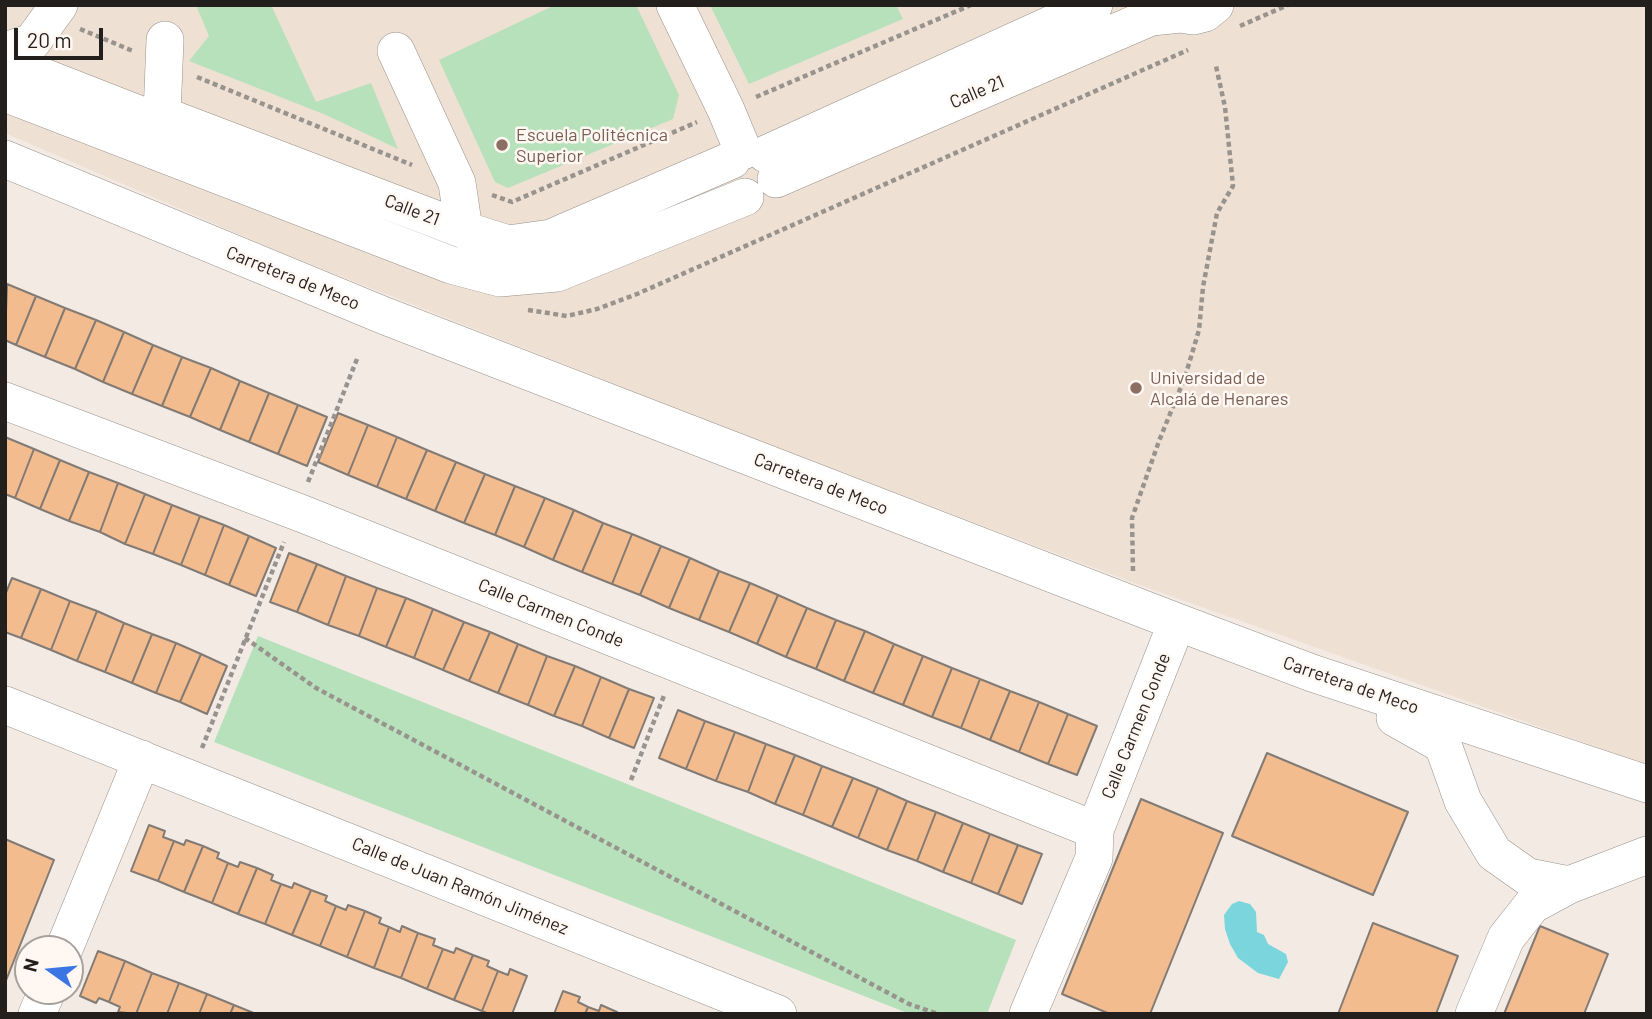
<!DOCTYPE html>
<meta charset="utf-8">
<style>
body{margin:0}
#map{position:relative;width:1652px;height:1019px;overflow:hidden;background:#f3eae4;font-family:Barlow,sans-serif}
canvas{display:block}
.frame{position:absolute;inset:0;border:7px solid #221f1c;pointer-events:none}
.north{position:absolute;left:14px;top:935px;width:70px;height:70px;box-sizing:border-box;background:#fff8f2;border:2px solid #a7a19c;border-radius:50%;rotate:285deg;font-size:19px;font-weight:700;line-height:28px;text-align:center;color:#221f1c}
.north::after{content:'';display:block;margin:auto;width:24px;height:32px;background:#3b75e4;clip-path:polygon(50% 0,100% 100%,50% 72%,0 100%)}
.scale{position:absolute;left:14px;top:28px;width:89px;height:32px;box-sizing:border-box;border:4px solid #221f1c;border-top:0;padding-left:9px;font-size:21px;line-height:24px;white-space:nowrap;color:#221f1c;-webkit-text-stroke:5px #fff8f2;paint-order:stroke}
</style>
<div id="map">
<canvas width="1652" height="1019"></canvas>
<div class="frame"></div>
<div class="north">N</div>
<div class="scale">20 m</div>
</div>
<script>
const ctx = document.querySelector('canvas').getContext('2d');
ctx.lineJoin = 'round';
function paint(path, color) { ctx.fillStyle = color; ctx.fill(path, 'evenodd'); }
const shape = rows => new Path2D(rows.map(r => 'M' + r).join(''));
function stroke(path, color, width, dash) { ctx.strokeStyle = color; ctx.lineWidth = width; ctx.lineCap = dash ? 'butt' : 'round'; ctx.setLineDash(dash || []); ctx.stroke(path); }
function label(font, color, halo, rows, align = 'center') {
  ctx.font = font + ' Barlow,sans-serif'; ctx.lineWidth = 5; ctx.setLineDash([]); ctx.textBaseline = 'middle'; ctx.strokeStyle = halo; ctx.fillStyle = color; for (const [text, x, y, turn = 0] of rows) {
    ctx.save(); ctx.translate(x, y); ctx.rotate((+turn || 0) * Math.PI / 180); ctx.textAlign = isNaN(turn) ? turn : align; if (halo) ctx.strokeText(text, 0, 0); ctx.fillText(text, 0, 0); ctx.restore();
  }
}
const built = shape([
 [5,5,1647,5,1647,765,1134,583,751,438,287,255,5,133]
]);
const green = shape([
 [196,5,271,5,316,102,371,83,398,149,326,115,189,61,209,36],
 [555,5,636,5,679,95,673,119,508,188,495,182,439,60],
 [710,5,896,5,903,19,749,84],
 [258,636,1016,940,987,1014,910,1014,214,742]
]);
const water = shape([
 [1239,901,1250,904,1256,912,1257,932,1264,935,1268,944,1286,954,1288,962,1279,979,1258,973,1238,958,1230,944,1225,929,1224,915,1232,904]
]);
const building = shape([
 [7,284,36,296,16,345,5,340,7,284],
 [36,296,65,308,45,357,16,345,36,296],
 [65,308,96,320,75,369,45,357,65,308],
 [96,320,124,332,103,382,75,369,96,320],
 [124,332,153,345,132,394,103,382,124,332],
 [153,345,182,357,162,406,132,394,153,345],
 [182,357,211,368,190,417,162,406,182,357],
 [211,368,240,381,220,430,190,417,211,368],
 [240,381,269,393,249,442,220,430,240,381],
 [269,393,298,405,278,454,249,442,269,393],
 [298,405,327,417,307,466,278,454,298,405],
 [338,413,368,425,348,475,318,462,338,413],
 [368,425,397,437,377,487,348,475,368,425],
 [5,437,34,449,15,498,5,494,5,437],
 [397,437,427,450,406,499,377,487,397,437],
 [34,449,60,460,40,509,15,498,34,449],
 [427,450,456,462,435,511,406,499,427,450],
 [60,460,89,472,69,521,40,509,60,460],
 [456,462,485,474,464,523,435,511,456,462],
 [89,472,118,483,100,532,69,521,89,472],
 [485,474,515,486,495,535,464,523,485,474],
 [118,483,145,494,125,544,100,532,118,483],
 [515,486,545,498,524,547,495,535,515,486],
 [145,494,172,505,153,554,125,544,145,494],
 [545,498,574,510,553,560,524,547,545,498],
 [172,505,200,516,181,565,153,554,172,505],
 [574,510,603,523,582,572,553,560,574,510],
 [200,516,224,525,205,575,181,565,200,516],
 [603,523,632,534,612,584,582,572,603,523],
 [224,525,249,536,229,585,205,575,224,525],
 [632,534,661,546,640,595,612,584,632,534],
 [249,536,276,548,256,596,229,585,249,536],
 [661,546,690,558,669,608,640,595,661,546],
 [289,553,317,564,297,612,270,602,289,553],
 [690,558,719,571,699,620,669,608,690,558],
 [317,564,346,576,328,625,297,612,317,564],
 [719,571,750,583,729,632,699,620,719,571],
 [346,576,377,588,359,636,328,625,346,576],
 [12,578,41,589,21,638,5,632,5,595,12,578],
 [750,583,778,595,757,644,729,632,750,583],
 [377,588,406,598,386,647,359,636,377,588],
 [41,589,70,601,51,650,21,638,41,589],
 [778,595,807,608,786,657,757,644,778,595],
 [406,598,433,609,414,658,386,647,406,598],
 [70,601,97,611,77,661,51,650,70,601],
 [807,608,836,620,816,669,786,657,807,608],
 [433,609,464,622,443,670,414,658,433,609],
 [97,611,124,623,105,672,77,661,97,611],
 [836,620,865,631,844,681,816,669,836,620],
 [464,622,490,632,469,681,443,670,464,622],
 [124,623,152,634,132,683,105,672,124,623],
 [865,631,894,644,873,693,844,681,865,631],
 [490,632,518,644,498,693,469,681,490,632],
 [152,634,176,643,156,693,132,683,152,634],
 [176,643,201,654,180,702,156,693,176,643],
 [518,644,547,656,528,705,498,693,518,644],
 [894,644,923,656,903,705,873,693,894,644],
 [201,654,227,666,207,714,180,702,201,654],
 [547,656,575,666,554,716,528,705,547,656],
 [923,656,952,668,932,717,903,705,923,656],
 [575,666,601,677,582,726,554,716,575,666],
 [952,668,980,679,961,728,932,717,952,668],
 [601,677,629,689,609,738,582,726,601,677],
 [980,679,1010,691,990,740,961,728,980,679],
 [629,689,654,698,634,748,609,738,629,689],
 [1010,691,1039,702,1019,752,990,740,1010,691],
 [1039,702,1068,714,1048,764,1019,752,1039,702],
 [678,710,705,721,686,769,659,758,678,710],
 [1068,714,1097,726,1077,775,1048,764,1068,714],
 [705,721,735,732,716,781,686,769,705,721],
 [735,732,766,744,748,792,716,781,735,732],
 [766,744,795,755,775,804,748,792,766,744],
 [1267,753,1408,812,1373,895,1232,836,1267,753],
 [795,755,822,766,803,815,775,804,795,755],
 [822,766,853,778,832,827,803,815,822,766],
 [853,778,878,788,858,838,832,827,853,778],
 [878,788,907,801,887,850,858,838,878,788],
 [1141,799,1223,833,1150,1014,1110,1014,1062,994,1141,799],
 [907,801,936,812,917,861,887,850,907,801],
 [936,812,963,823,943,872,917,861,936,812],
 [963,823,990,834,971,883,943,872,963,823],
 [149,825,165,831,163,837,174,841,158,881,131,871,149,825],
 [990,834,1018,845,998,894,971,883,990,834],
 [5,839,54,860,5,983,5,839],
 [186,840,203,846,184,892,158,881,174,841,184,845,186,840],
 [1018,845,1042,854,1022,904,998,894,1018,845],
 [203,846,219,853,217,858,228,863,212,903,184,892,203,846],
 [240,862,257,868,238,914,212,903,228,863,238,867,240,862],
 [257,868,273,875,271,880,281,884,265,924,238,914,257,868],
 [294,883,311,890,292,935,265,924,281,884,292,888,294,883],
 [311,890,327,896,325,901,336,906,320,946,292,935,311,890],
 [348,905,365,911,347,957,320,946,336,906,346,910,348,905],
 [365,911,381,918,379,923,389,927,374,968,347,957,365,911],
 [1373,923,1458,956,1436,1014,1338,1014,1373,923],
 [402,926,418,933,401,978,374,968,389,927,400,932,402,926],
 [1540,926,1608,954,1584,1014,1504,1014,1540,926],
 [418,933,435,939,433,945,443,949,427,989,401,978,418,933],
 [456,948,473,955,454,1000,427,989,443,949,454,953,456,948],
 [98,951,125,961,109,1002,99,998,96,1003,80,996,98,951],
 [473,955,489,961,487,966,498,971,482,1011,454,1000,473,955],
 [125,961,152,973,136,1014,118,1012,120,1007,109,1002,125,961],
 [510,969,527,976,512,1014,489,1014,482,1011,498,971,508,975,510,969],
 [152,973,179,983,167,1014,136,1014,152,973],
 [179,983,207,994,199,1014,167,1014,179,983],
 [563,991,580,997,578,1002,588,1007,585,1014,554,1014,563,991],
 [207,994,234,1005,230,1014,199,1014,207,994],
 [234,1005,256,1014,230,1014,234,1005],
 [601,1005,617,1012,617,1014,585,1014,588,1007,599,1011,601,1005]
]);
const path = shape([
 [1240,26,1288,5],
 [80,29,133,51],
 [197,77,412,165],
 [756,97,971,5],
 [492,195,512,202,697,122],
 [528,310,567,316,597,309,637,294,1188,50],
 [308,482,357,359],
 [1133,571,1132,518,1159,441,1185,377,1199,330,1203,287,1217,213,1233,186,1225,107,1216,66],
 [245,638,316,688,909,1004,938,1014],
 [202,748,284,542],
 [631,780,665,693]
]);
const minor = shape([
 [675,5,726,110,743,151],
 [1168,5,1181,14,1193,16,1205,13,1215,5],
 [165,40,162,115,464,230,508,244,551,238,732,160],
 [5,51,32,42,59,5],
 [396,51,457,183,464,230],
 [5,62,184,132],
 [5,93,451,265,500,278,557,273,745,197],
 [766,154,1094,5],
 [5,159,385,316,1177,622,1312,673,1647,784],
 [776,179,1151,17,1181,14],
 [5,401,303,514,1095,830,1094,858,1028,1014],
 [5,705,778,1014],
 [1395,718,1443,745,1463,801,1494,853,1528,877,1569,885],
 [1095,830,1177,622],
 [64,949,142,759],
 [37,1014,47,991],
 [1474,1014,1506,938,1532,905,1569,885,1647,855]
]);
const markers = [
 [502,145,7,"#8d6e63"],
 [1136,388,7,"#8d6e63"]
];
const streetNames = [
 ["Calle 21",977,92,-23],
 ["Calle 21",412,210,21],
 ["Carretera de Meco",293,278,22],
 ["Carretera de Meco",821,484,21],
 ["Calle Carmen Conde",551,613,22],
 ["Carretera de Meco",1351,685,19],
 ["Calle Carmen Conde",1136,726,-68],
 ["Calle de Juan Ramón Jiménez",460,886,22]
];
const educationNames = [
 ["Escuela Politécnica",516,135],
 ["Superior",516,156],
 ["Universidad de",1150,378],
 ["Alcalá de Henares",1150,399]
];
paint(built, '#efe0d4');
paint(green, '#b6e1bb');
paint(water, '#7bd5dc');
paint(building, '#f2bc8e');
stroke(building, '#827a74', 2);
stroke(minor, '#99918b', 38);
stroke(path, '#99938e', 4.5, [5, 3.5]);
stroke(minor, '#fff', 37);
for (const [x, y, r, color] of markers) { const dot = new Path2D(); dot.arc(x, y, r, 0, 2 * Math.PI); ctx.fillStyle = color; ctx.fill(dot); stroke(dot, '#fff8f2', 2.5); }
label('18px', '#221f1c', '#fff8f2', streetNames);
label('18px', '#785e54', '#fff8f2', educationNames, 'left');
</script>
